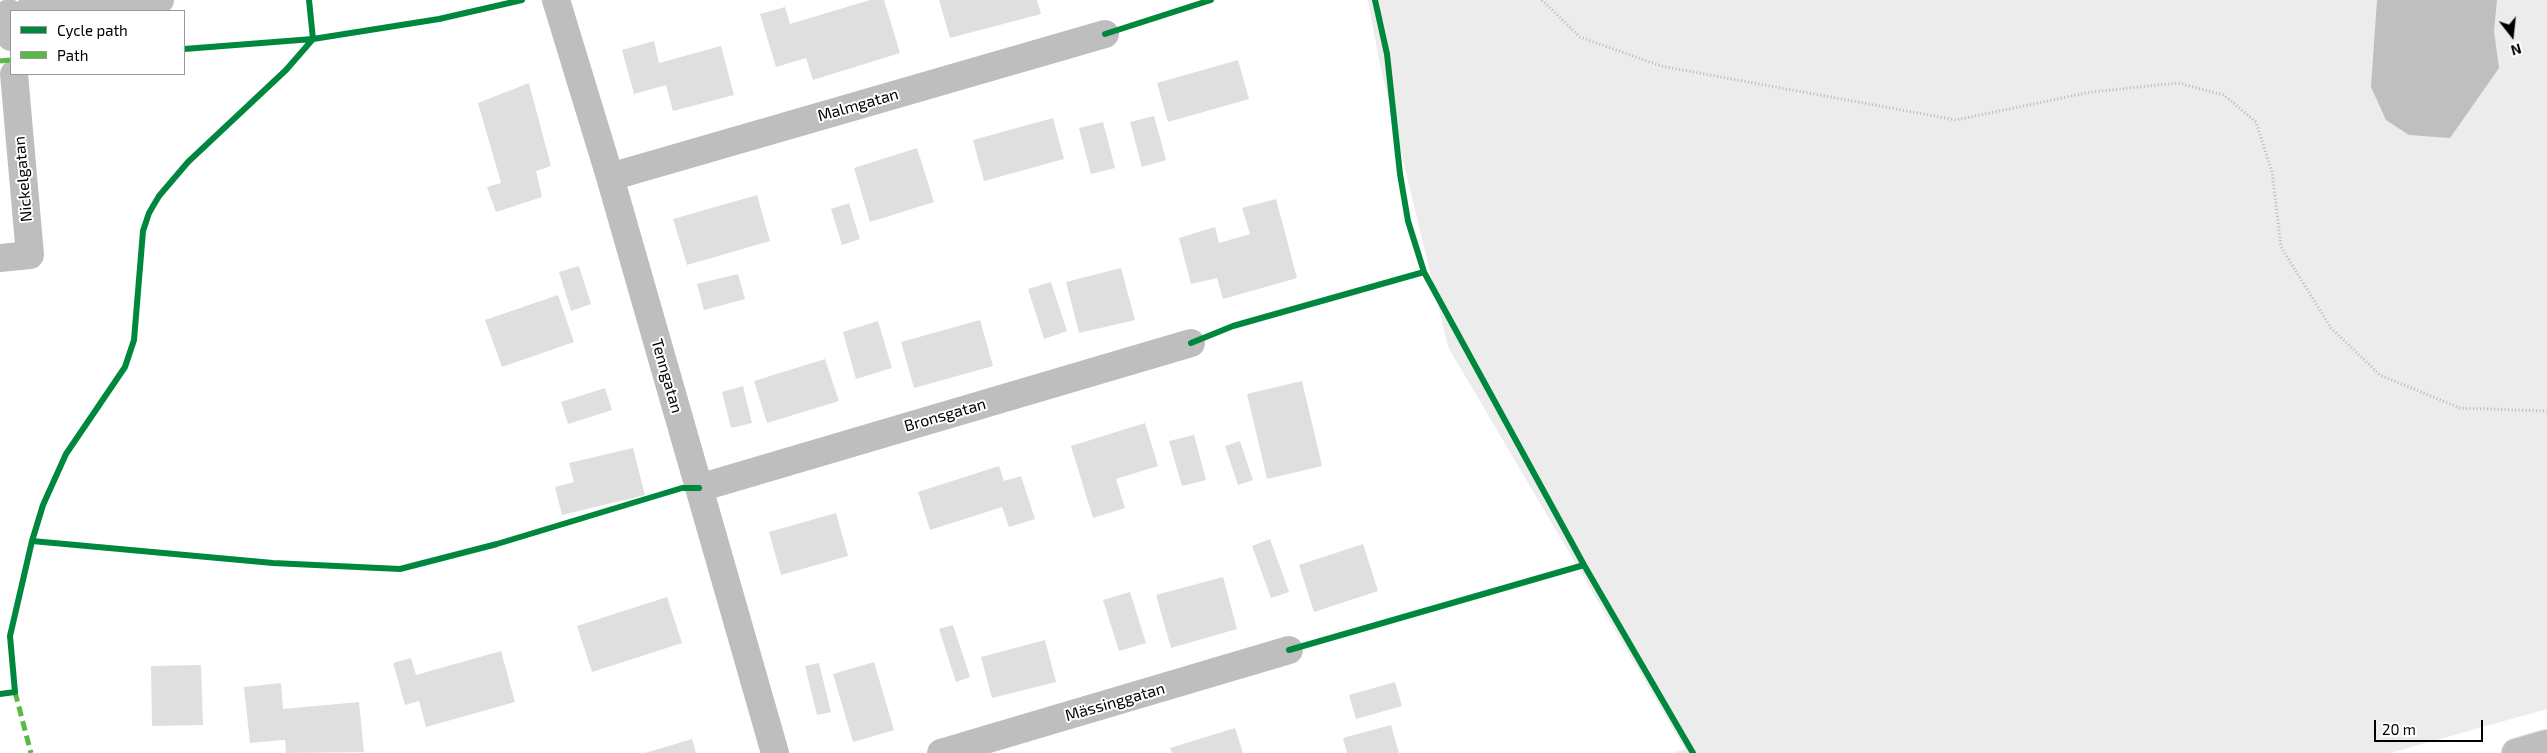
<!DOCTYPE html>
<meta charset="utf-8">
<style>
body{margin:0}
#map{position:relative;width:2547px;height:753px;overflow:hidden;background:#fff;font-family:"Exo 2",sans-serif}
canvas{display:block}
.legend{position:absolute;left:10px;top:10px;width:175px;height:65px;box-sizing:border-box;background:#fff;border:1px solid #999;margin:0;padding:6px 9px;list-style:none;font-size:15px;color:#000}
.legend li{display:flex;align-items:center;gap:10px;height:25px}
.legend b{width:25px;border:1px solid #999}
.north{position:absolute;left:2487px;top:10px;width:50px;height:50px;-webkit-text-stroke:4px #fff;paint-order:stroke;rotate:164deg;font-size:14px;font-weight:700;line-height:20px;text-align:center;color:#000}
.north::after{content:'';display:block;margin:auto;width:18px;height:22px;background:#000;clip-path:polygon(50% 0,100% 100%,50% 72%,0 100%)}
.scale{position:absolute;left:2374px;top:720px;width:109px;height:22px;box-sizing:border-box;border:2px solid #000;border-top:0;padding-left:6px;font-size:15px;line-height:18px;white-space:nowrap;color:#000;-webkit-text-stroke:4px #fff;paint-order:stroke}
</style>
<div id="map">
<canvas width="2547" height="753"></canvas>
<ul class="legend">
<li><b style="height:6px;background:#00873e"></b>Cycle path</li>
<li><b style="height:6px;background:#58b947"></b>Path</li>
</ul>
<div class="north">N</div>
<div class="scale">20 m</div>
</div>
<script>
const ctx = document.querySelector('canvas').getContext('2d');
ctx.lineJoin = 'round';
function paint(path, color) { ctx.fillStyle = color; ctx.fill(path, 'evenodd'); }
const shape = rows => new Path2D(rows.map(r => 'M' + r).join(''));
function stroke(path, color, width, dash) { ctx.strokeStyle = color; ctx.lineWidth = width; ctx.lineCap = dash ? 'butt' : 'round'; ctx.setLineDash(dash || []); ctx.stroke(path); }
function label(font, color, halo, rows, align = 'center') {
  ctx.font = font + ' "Exo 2",sans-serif'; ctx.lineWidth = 4; ctx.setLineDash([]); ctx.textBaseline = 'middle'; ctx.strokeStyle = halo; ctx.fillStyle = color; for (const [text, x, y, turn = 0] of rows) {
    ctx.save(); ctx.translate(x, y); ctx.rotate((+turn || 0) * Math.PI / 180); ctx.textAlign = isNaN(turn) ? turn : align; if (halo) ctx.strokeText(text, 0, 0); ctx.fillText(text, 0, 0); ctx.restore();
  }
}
const green = shape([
 [1368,0,2547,0,2547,709,2390,753,1673,753,1685,749,1448,347,1379,60]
]);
const water = shape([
 [2377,0,2497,0,2494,31,2499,68,2450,138,2409,135,2386,120,2371,87]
]);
const building = shape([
 [870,0,884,0,900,53,813,80,806,58,776,67,760,14,785,7,790,24],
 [939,0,1037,0,1041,14,950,38],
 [654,41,659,63,721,46,734,95,673,111,666,85,634,94,622,50],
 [1238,60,1249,99,1168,122,1157,83],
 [529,83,551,166,536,171,542,197,496,212,487,187,501,183,478,103],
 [1154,116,1166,160,1142,167,1130,122],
 [1053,118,1064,159,984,181,973,140],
 [1103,122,1115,168,1091,174,1079,128],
 [917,148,934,202,870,222,854,168],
 [757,195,770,241,687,265,673,219],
 [1276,199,1297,278,1223,299,1217,278,1191,284,1179,238,1215,227,1219,243,1250,234,1242,208],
 [849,203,860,239,842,245,831,209],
 [579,266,591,304,571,311,559,272],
 [1121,268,1135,320,1079,333,1066,282],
 [738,274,745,299,704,310,697,284],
 [1051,282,1067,331,1044,339,1028,289],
 [558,295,574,342,502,367,485,320],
 [980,320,993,366,914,388,901,342],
 [878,321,892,368,856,379,843,332],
 [825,359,839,401,767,423,754,381],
 [1302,381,1322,466,1267,479,1247,394],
 [743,386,752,423,731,428,722,392],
 [605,388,612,410,568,424,561,402],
 [1145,423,1158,466,1116,479,1125,508,1093,518,1071,446],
 [1194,435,1206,480,1182,486,1169,441],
 [1240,441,1253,480,1238,485,1225,446],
 [633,448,645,495,562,515,555,487,574,482,569,463],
 [999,466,1004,481,1021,476,1035,519,1009,527,1002,507,930,530,918,492],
 [836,513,848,556,781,575,769,532],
 [1270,539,1289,592,1271,598,1252,546],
 [1363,544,1378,591,1314,612,1299,565],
 [1223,577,1237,629,1171,648,1156,595],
 [1130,592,1146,643,1119,651,1103,600],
 [667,597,682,643,592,672,577,626],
 [953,625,970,677,956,682,939,629],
 [1045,640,1056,682,992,698,981,657],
 [501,651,515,702,426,727,419,701,405,705,393,663,411,658,416,675],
 [874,662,894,730,853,742,833,674],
 [819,663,831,712,817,715,805,666],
 [201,665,203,725,152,726,151,666],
 [1395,682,1402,706,1356,719,1349,695],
 [281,683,283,709,359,702,364,752,286,753,285,740,250,743,244,687],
 [1391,725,1399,753,1347,753,1343,738],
 [1235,728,1243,753,1172,753,1170,748],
 [692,739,696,753,645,753]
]);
const path = shape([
 [1542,0,1580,37,1661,66,1956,120,2091,92,2178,83,2224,95,2256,122,2272,172,2281,247,2331,328,2380,375,2460,408,2547,411]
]);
const street = shape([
 [556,0,610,177,775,753],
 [28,11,160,0],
 [9,13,11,37],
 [610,177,1105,34],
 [0,258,30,255,14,74],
 [699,488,1191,343],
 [941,753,1289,650]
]);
const primary = shape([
 [2516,753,2547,744]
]);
const quiet = shape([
 [0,61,11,60],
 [15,692,31,753]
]);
const cycleway = shape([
 [1375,0,1387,54,1400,174,1408,221,1424,272,1584,565,1693,753],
 [1105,34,1211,0],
 [184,49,313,39,439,19,522,0],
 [1191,343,1233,326,1424,272],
 [32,541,273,563,400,569,497,544,682,488,699,488],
 [1289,650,1584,565],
 [0,694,15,692,10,636,32,541,43,505,66,454,125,367,134,340,143,231,149,213,159,196,188,162,286,70,313,39,309,0]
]);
const streetNames = [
 ["Malmgatan",858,105,-16],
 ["Nickelgatan",23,179,-95],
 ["Tenngatan",667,376,74],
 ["Bronsgatan",945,415,-16],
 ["Mässinggatan",1115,702,-16]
];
paint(green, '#ececec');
paint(water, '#bfbfbf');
paint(building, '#dfdfdf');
stroke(primary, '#dbdbdb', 30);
stroke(path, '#b9b9b9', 3, [1, 2.5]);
stroke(street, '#bebebe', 28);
stroke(primary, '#bebebe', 28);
stroke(quiet, '#58b947', 5, [10, 5]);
stroke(cycleway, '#00873e', 6);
label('16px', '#000', '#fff', streetNames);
</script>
